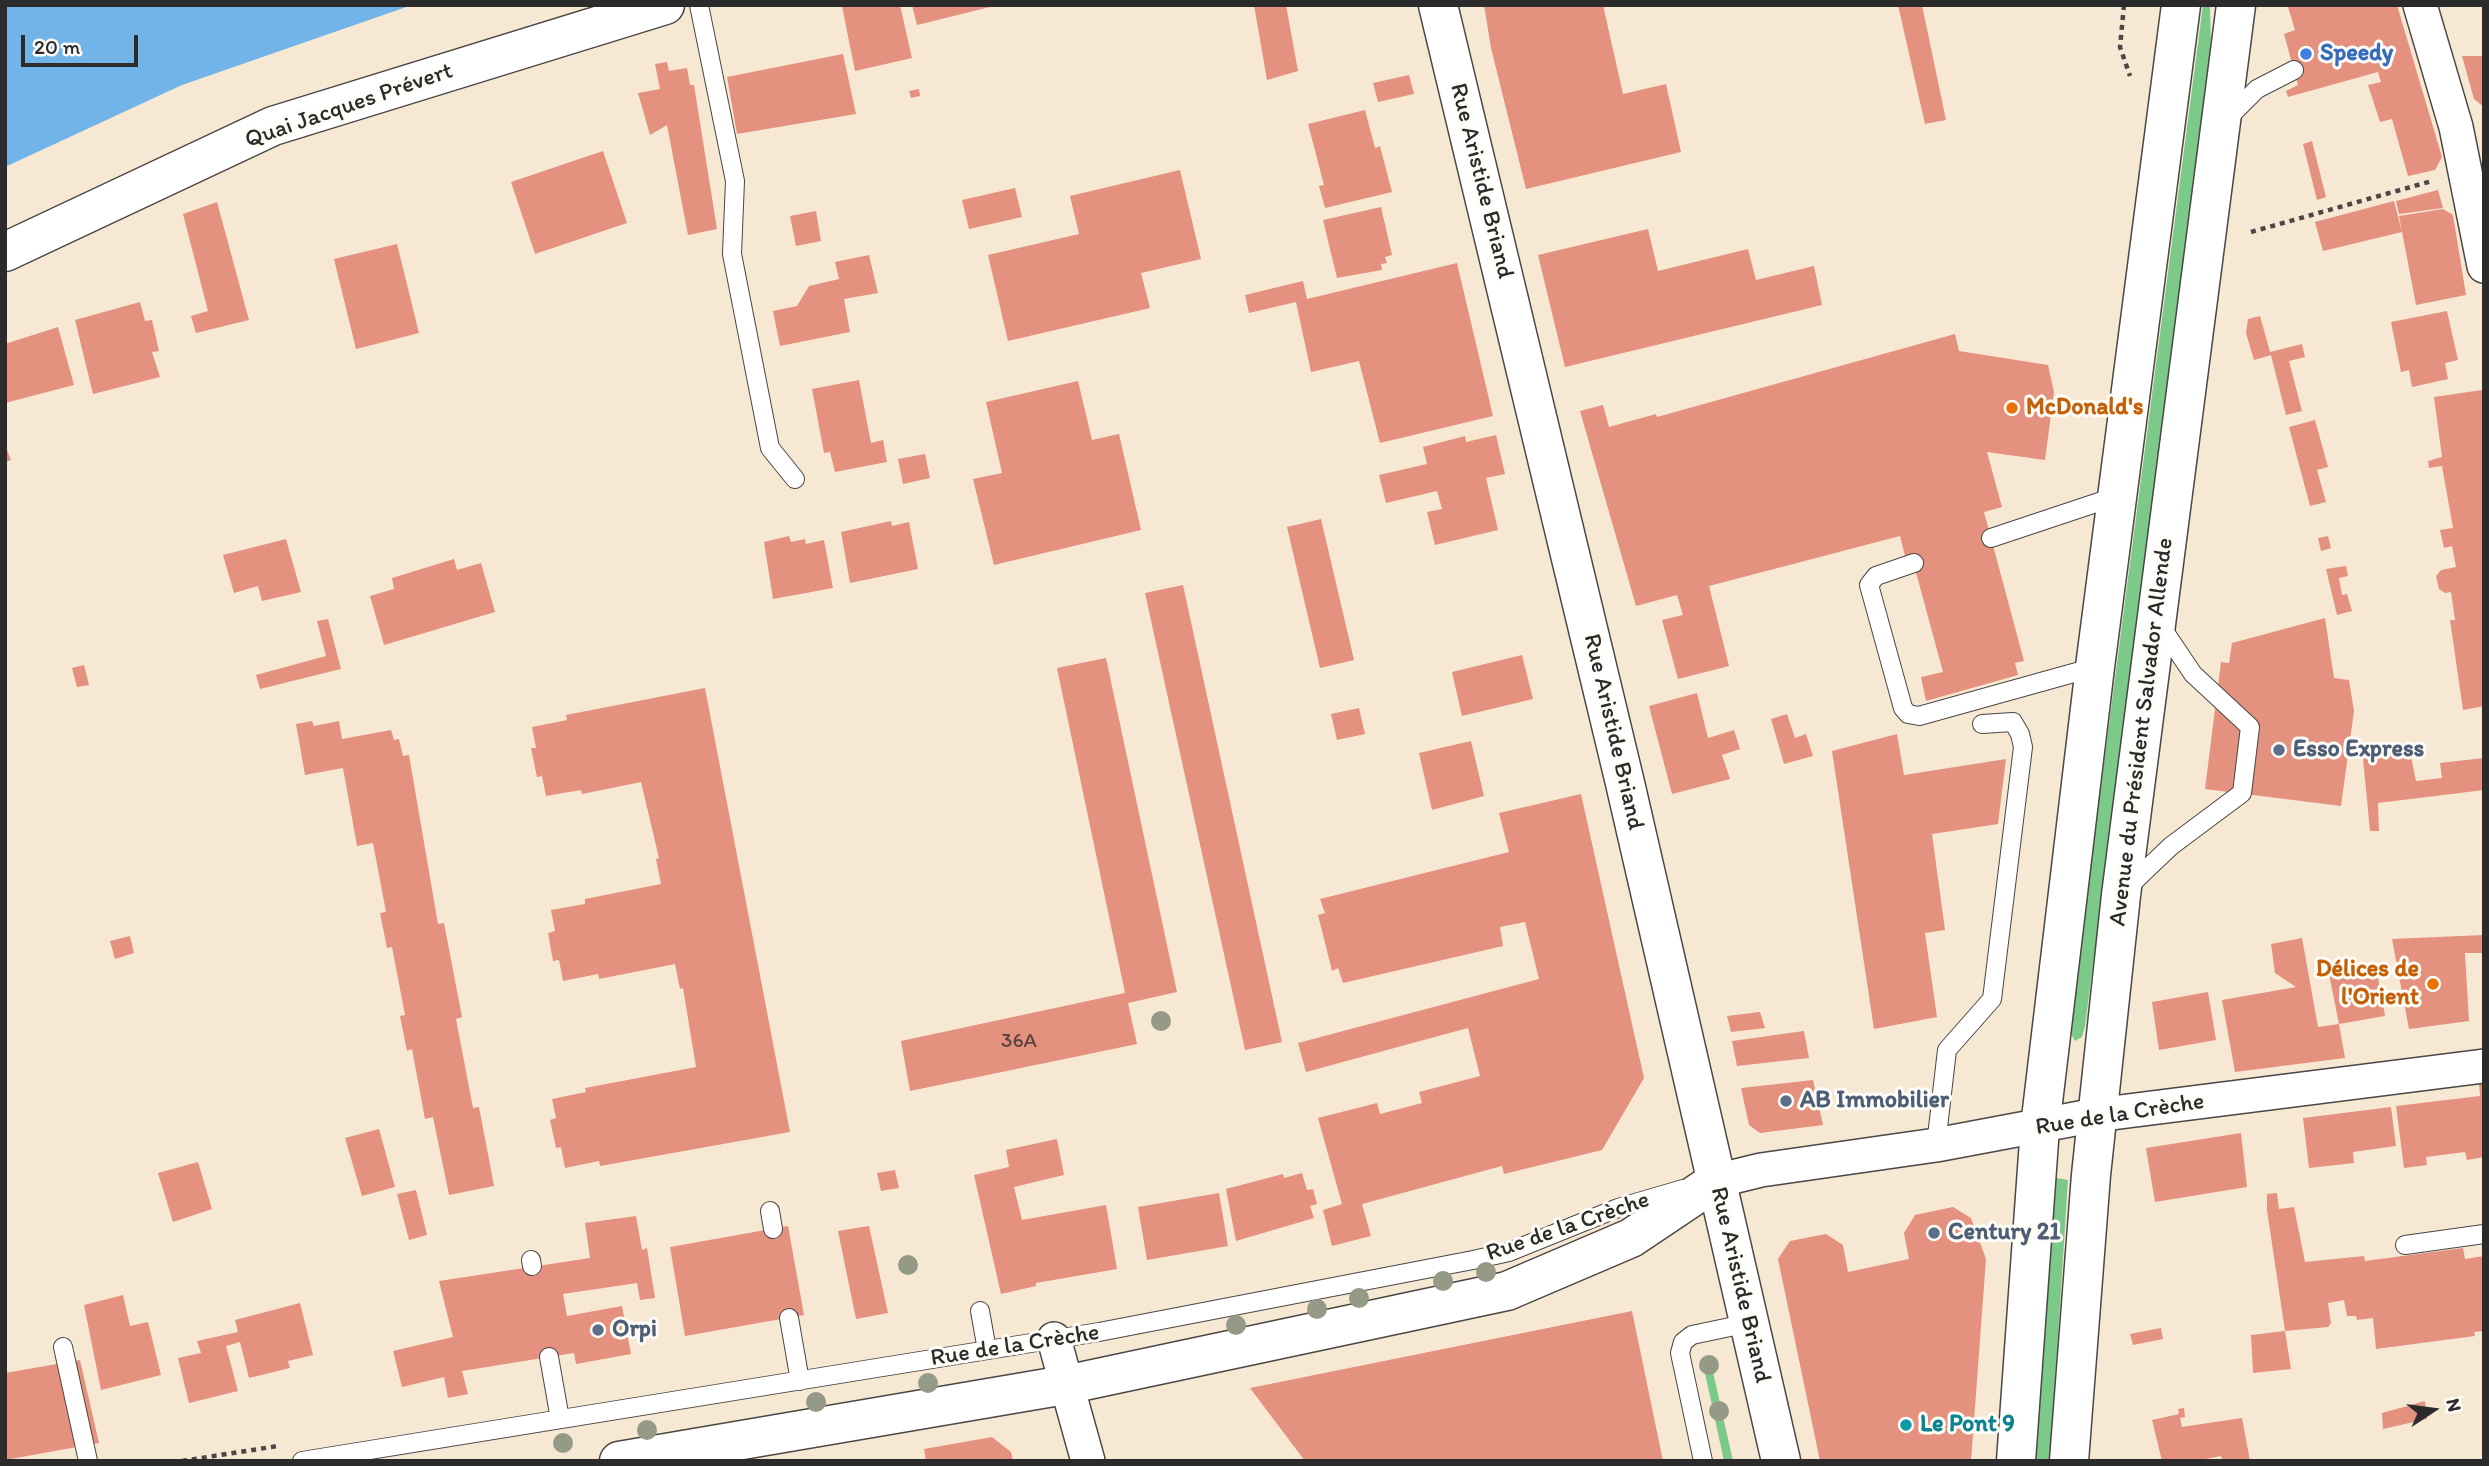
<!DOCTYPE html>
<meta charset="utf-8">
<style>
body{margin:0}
#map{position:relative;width:2489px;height:1466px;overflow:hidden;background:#f7e8d4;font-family:Itim,sans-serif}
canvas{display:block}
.frame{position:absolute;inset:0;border:7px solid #2b2b2b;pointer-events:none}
.north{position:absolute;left:2398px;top:1375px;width:70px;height:70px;-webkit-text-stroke:5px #fdfcf7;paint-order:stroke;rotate:77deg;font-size:19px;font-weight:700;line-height:28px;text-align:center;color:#2b2b2b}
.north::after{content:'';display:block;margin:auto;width:24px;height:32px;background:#2b2b2b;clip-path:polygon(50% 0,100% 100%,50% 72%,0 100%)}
.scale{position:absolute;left:21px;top:35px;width:117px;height:32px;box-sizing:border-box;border:4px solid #2b2b2b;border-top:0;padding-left:9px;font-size:21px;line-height:24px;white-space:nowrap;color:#2b2b2b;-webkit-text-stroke:5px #fdfcf7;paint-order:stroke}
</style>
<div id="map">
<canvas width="2489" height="1466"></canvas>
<div class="frame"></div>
<div class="north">N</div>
<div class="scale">20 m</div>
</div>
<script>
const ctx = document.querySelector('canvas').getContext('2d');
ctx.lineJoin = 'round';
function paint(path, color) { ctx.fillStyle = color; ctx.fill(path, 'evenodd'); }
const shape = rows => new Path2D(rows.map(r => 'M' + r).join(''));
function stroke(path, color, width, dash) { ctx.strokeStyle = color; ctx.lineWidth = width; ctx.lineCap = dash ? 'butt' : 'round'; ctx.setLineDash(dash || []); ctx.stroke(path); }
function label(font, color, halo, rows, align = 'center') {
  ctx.font = font + ' Itim,sans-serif'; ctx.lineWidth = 6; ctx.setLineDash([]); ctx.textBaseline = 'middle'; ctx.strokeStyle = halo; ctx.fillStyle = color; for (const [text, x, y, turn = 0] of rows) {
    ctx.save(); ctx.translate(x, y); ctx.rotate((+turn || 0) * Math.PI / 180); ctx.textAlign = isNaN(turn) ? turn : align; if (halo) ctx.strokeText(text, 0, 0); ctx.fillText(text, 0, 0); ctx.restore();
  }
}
const green = shape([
 [2203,5,2210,5,2211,50,2085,1026,2082,1037,2075,1041,2069,1030],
 [2056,1178,2068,1180,2050,1461,2036,1461],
 [1711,1363,1733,1461,1724,1461,1703,1364]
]);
const water = shape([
 [5,5,412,5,182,85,5,167]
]);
const building = shape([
 [900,5,912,58,855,71,842,6],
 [912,5,994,5,994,6,917,25],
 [1254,5,1286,5,1298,71,1267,80],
 [1484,5,1603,5,1623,94,1666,84,1681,152,1526,189,1491,48],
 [1898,5,1922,5,1946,120,1925,124],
 [2294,5,2397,5,2442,157,2435,170,2408,176,2392,119,2380,122,2368,85,2381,82,2378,72,2288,97,2286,91,2298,85,2284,34,2295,30,2288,7],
 [843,54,856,114,737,134,727,77],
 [2462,56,2484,56,2484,107,2474,99],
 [667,62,669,71,687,68,690,85,694,85,717,229,688,235,667,125,650,135,638,93,660,89,655,64],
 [1409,75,1414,94,1378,102,1373,83],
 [919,89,920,96,911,98,909,91],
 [1365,110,1375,148,1380,146,1392,192,1325,208,1319,186,1324,185,1308,124],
 [2312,141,2326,197,2317,200,2303,144],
 [603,151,627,223,535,254,511,182],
 [1180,170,1201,259,1141,273,1150,308,1008,341,988,255,1079,234,1070,196],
 [1015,188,1022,217,969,229,962,200],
 [2438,190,2443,208,2399,214,2396,201],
 [2394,201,2402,232,2323,251,2315,222],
 [217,202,249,320,196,333,191,316,208,311,183,214],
 [1381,207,1392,255,1385,257,1387,263,1381,264,1382,270,1337,278,1323,220],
 [2443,209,2453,215,2466,295,2416,305,2399,216],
 [816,211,821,241,796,246,790,216],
 [1648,229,1658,271,1748,249,1756,280,1814,266,1822,305,1565,367,1538,255],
 [397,244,419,333,356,349,334,259],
 [869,255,878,293,844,299,850,332,780,346,773,311,797,306,809,286,839,279,835,262],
 [1457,263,1493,416,1380,443,1359,361,1311,372,1296,302,1249,313,1245,295,1303,281,1307,299],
 [140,302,145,321,152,320,159,351,152,352,160,377,93,394,75,320],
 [2447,311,2458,360,2445,363,2448,379,2412,387,2409,370,2401,372,2391,322],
 [2260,316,2270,352,2302,344,2305,357,2289,361,2302,411,2286,415,2271,355,2254,360,2246,333,2248,319],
 [58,327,74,385,5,403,5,344],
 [1955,334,1959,351,2048,365,2054,392,2045,460,1987,452,2002,507,1984,512,2024,661,2015,663,2018,675,1926,701,1921,677,1943,672,1911,554,1905,556,1900,536,1709,586,1729,666,1678,679,1662,620,1683,615,1677,595,1636,606,1580,411,1603,405,1609,427,1656,414,1657,417],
 [859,380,871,443,883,440,887,462,835,472,830,452,824,453,812,389],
 [1078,381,1092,440,1119,434,1141,530,994,565,973,479,1002,473,986,402],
 [2482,390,2484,706,2463,710,2450,620,2455,620,2451,592,2445,593,2439,589,2436,576,2441,570,2456,567,2452,546,2444,548,2440,530,2453,528,2442,466,2429,468,2428,461,2442,457,2434,397],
 [2315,420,2328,467,2317,470,2326,502,2310,506,2289,427],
 [1496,435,1505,474,1486,478,1498,530,1435,545,1427,512,1442,509,1437,491,1386,503,1379,475,1427,464,1423,447,1465,436,1466,442],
 [5,445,11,460,5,462],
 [925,454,930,478,903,484,898,459],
 [1321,519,1354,660,1320,668,1287,527],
 [891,521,892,526,909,522,918,569,850,583,841,532],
 [789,536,791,542,805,539,806,544,824,540,833,588,773,599,764,542],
 [2328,536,2331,548,2321,551,2318,538],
 [286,539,301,592,262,601,258,586,234,593,223,555],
 [454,559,457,570,481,563,495,612,384,645,370,596,394,589,392,578],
 [2346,566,2348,576,2339,578,2342,595,2347,594,2352,611,2337,615,2326,569],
 [1183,585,1282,1042,1245,1050,1145,593],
 [2325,618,2334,678,2349,680,2354,711,2341,806,2205,789,2221,662,2229,663,2232,643],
 [328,619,341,669,260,689,256,675,326,656,317,621],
 [1522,655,1533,699,1462,716,1452,672],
 [1106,658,1177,992,1128,1003,1137,1044,910,1091,901,1041,1125,993,1057,668],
 [84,665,89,685,77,687,72,668],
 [705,688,790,1132,600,1166,599,1161,565,1168,561,1147,556,1148,550,1120,556,1118,552,1099,586,1092,585,1088,696,1067,683,988,680,989,675,964,599,979,598,974,563,981,559,960,553,961,548,933,555,931,551,910,585,904,585,899,661,884,656,859,659,858,641,782,582,794,581,790,546,796,542,776,537,777,531,748,536,748,532,727,567,720,566,715],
 [1697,693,1708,738,1734,730,1740,749,1722,755,1730,779,1672,794,1649,706],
 [1359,708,1365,734,1337,740,1331,714],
 [1787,714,1795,738,1806,734,1813,756,1784,764,1771,719],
 [312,721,314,726,339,721,342,739,391,730,394,740,399,739,403,756,409,755,438,924,444,923,462,1017,456,1019,473,1108,479,1107,494,1186,449,1195,433,1117,425,1119,412,1049,407,1051,400,1016,405,1015,392,947,387,948,380,913,386,912,373,843,357,846,343,768,305,775,296,724],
 [1897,734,1904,775,2006,759,1998,824,1932,834,1945,930,1925,933,1937,1017,1874,1029,1832,751],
 [1471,741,1484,796,1432,810,1419,753],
 [2408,742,2416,781,2442,778,2440,763,2484,758,2484,790,2378,803,2379,831,2370,831,2362,748],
 [1581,794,1644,1078,1602,1150,1504,1174,1502,1166,1362,1204,1371,1236,1332,1246,1323,1210,1342,1204,1318,1118,1377,1103,1380,1114,1422,1103,1419,1092,1480,1076,1468,1028,1306,1072,1298,1043,1539,979,1525,922,1500,927,1503,946,1343,983,1338,968,1332,971,1318,915,1325,913,1320,899,1509,852,1499,813],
 [2484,935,2484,953,2465,953,2469,1021,2409,1029,2392,939],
 [130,936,134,953,115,959,110,941],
 [2302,938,2318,1027,2339,1024,2345,1058,2235,1072,2222,1000,2296,987,2275,973,2271,944],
 [2376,966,2385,1016,2339,1024,2329,974],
 [2208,992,2216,1040,2159,1050,2152,1002],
 [1760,1012,1765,1028,1731,1032,1727,1016],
 [1804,1031,1809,1058,1737,1066,1732,1041],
 [1813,1080,1823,1125,1760,1133,1749,1125,1741,1088],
 [2479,1081,2484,1081,2484,1157,2467,1160,2465,1152,2426,1157,2427,1165,2404,1168,2396,1106,2480,1096],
 [2391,1107,2396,1146,2353,1152,2354,1163,2309,1168,2303,1118],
 [379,1129,395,1187,362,1196,345,1138],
 [2241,1133,2247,1187,2155,1202,2146,1148],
 [1057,1139,1064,1175,1014,1187,1022,1220,1106,1205,1117,1269,1036,1283,1036,1286,1001,1294,974,1175,1009,1167,1006,1150],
 [198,1162,212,1209,173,1222,158,1173],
 [895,1170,899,1188,881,1191,877,1173],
 [1302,1173,1307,1190,1313,1189,1317,1204,1310,1206,1314,1218,1236,1241,1226,1189,1283,1174,1284,1178],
 [416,1190,427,1235,409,1240,397,1194],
 [1219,1193,1228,1246,1147,1260,1138,1207],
 [2277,1193,2279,1209,2294,1207,2305,1262,2364,1256,2365,1261,2463,1248,2465,1259,2484,1256,2484,1331,2474,1332,2475,1336,2376,1349,2373,1318,2357,1320,2356,1316,2347,1316,2344,1300,2328,1303,2331,1323,2328,1327,2285,1331,2267,1210,2267,1194],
 [1953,1207,1971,1218,1986,1259,1971,1461,1820,1461,1778,1259,1790,1241,1826,1234,1843,1245,1848,1272,1909,1259,1904,1233,1915,1215],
 [636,1216,642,1250,647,1248,655,1298,640,1300,637,1283,563,1294,567,1316,622,1306,631,1354,576,1364,574,1353,462,1371,468,1394,448,1398,444,1377,402,1387,393,1351,453,1337,439,1281,590,1258,585,1223],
 [788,1226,804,1315,685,1336,670,1247],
 [869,1226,888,1313,856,1319,838,1231],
 [123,1295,130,1326,148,1322,161,1375,101,1390,84,1305],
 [300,1303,313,1355,288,1361,290,1368,249,1378,240,1342,226,1346,238,1391,189,1403,178,1358,201,1353,197,1341,238,1332,235,1320],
 [1632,1311,1663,1461,1305,1461,1250,1388],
 [2161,1328,2163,1339,2133,1345,2130,1334],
 [2285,1331,2291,1369,2253,1373,2251,1335],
 [80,1360,99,1443,5,1460,5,1373],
 [2425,1401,2427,1419,2383,1429,2382,1413],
 [2184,1408,2185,1417,2180,1418,2182,1427,2242,1418,2250,1461,2223,1461,2221,1456,2195,1461,2162,1461,2152,1420,2179,1414,2178,1409],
 [992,1437,1011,1452,1013,1461,926,1461,924,1449]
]);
const path = shape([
 [2124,5,2120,47,2130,76],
 [2251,232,2432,181],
 [182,1461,278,1446]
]);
const service = shape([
 [699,5,735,181,732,254,770,448,795,479],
 [2227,119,2257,89,2294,70],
 [1991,538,2117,496],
 [1914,563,1876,576,1869,585,1903,708,1908,714,1919,716,2095,667],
 [2127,888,2171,846,2242,793,2250,727,2193,674,2160,625],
 [1936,1145,1947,1050,1992,999,2023,747,2020,734,2013,722,1982,724],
 [770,1211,773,1229],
 [2405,1245,2484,1234],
 [531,1260,532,1266],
 [980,1311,987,1350],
 [789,1318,800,1381],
 [63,1347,88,1461],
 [549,1357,560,1419],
 [302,1461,1099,1332,1473,1260,1509,1252,1618,1208,1683,1189],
 [1703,1461,1680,1353,1683,1342,1692,1335,1749,1323]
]);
const minor = shape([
 [2420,5,2456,127,2484,266],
 [1716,1181,1761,1170,1936,1145,2096,1115,2484,1066],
 [1054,1339,1088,1461]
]);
const tertiary = shape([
 [619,1461,1065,1385,1507,1291,1631,1238,1716,1181]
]);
const secondary = shape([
 [1438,5,1625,783,1781,1461],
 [5,252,273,126,665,5]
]);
const primary = shape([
 [2016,1461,2040,1127,2095,667,2181,5],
 [2069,1461,2091,1175,2121,895,2236,5]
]);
const trees = [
 [1161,1021],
 [908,1265],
 [1486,1272],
 [1443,1281],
 [1359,1298],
 [1317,1309],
 [1236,1325],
 [1709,1365],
 [928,1383],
 [816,1402],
 [1719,1411],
 [647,1430],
 [563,1443]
];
const markers = [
 [2306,54,7,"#3f7fe0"],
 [2012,408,7,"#e8710a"],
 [2279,750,7,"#5c6f8a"],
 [2433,984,7,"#e8710a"],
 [1786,1101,7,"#5c6f8a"],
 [1934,1233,7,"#5c6f8a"],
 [598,1330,7,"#5c6f8a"],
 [1906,1425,7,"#0f9aa8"]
];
const numberNames = [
 ["36A",1019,1042]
];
const shopNames = [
 ["Speedy",2320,54]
];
const streetNames = [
 ["Quai Jacques Prévert",349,106,-19],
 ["Rue Aristide Briand",1481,181,76],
 ["Rue Aristide Briand",1613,732,77],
 ["Avenue du Président Salvador Allende",2142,732,-83],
 ["Rue de la Crèche",2120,1115,-9],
 ["Rue de la Crèche",1568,1227,-19],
 ["Rue Aristide Briand",1740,1285,77],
 ["Rue de la Crèche",1015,1346,-9]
];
const foodNames = [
 ["McDonald's",2026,408],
 ["Délices de",2419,970,"right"],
 ["l'Orient",2419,998,"right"]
];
const serviceNames = [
 ["Esso Express",2293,750],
 ["AB Immobilier",1800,1101],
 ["Century 21",1948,1233],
 ["Orpi",612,1330]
];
const cultureNames = [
 ["Le Pont 9",1920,1425]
];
paint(green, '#7bca89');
paint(water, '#72b4e7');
paint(building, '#e4917f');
stroke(service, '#4a4744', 20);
stroke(minor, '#4a4744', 36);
stroke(tertiary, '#4a4744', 41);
stroke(secondary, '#4a4744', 41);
stroke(primary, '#4a4744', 41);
stroke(path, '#4a4744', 4.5, [5, 5]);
stroke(service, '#fff', 18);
stroke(minor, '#fff', 33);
stroke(tertiary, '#fff', 38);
stroke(secondary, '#fff', 38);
stroke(primary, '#fff', 38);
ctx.fillStyle = '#949a86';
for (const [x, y] of trees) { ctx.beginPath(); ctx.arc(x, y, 10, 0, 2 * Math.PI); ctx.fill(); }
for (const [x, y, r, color] of markers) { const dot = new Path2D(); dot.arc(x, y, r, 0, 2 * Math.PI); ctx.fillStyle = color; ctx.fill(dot); stroke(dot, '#fdfcf7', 2.5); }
label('21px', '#594440', null, numberNames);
label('bold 24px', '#366cbe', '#fdfcf7', shopNames, 'left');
label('24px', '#2b2b2b', '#fdfcf7', streetNames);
label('bold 24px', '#c56008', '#fdfcf7', foodNames, 'left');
label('bold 24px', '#4e5e75', '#fdfcf7', serviceNames, 'left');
label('bold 24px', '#0d838f', '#fdfcf7', cultureNames, 'left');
</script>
